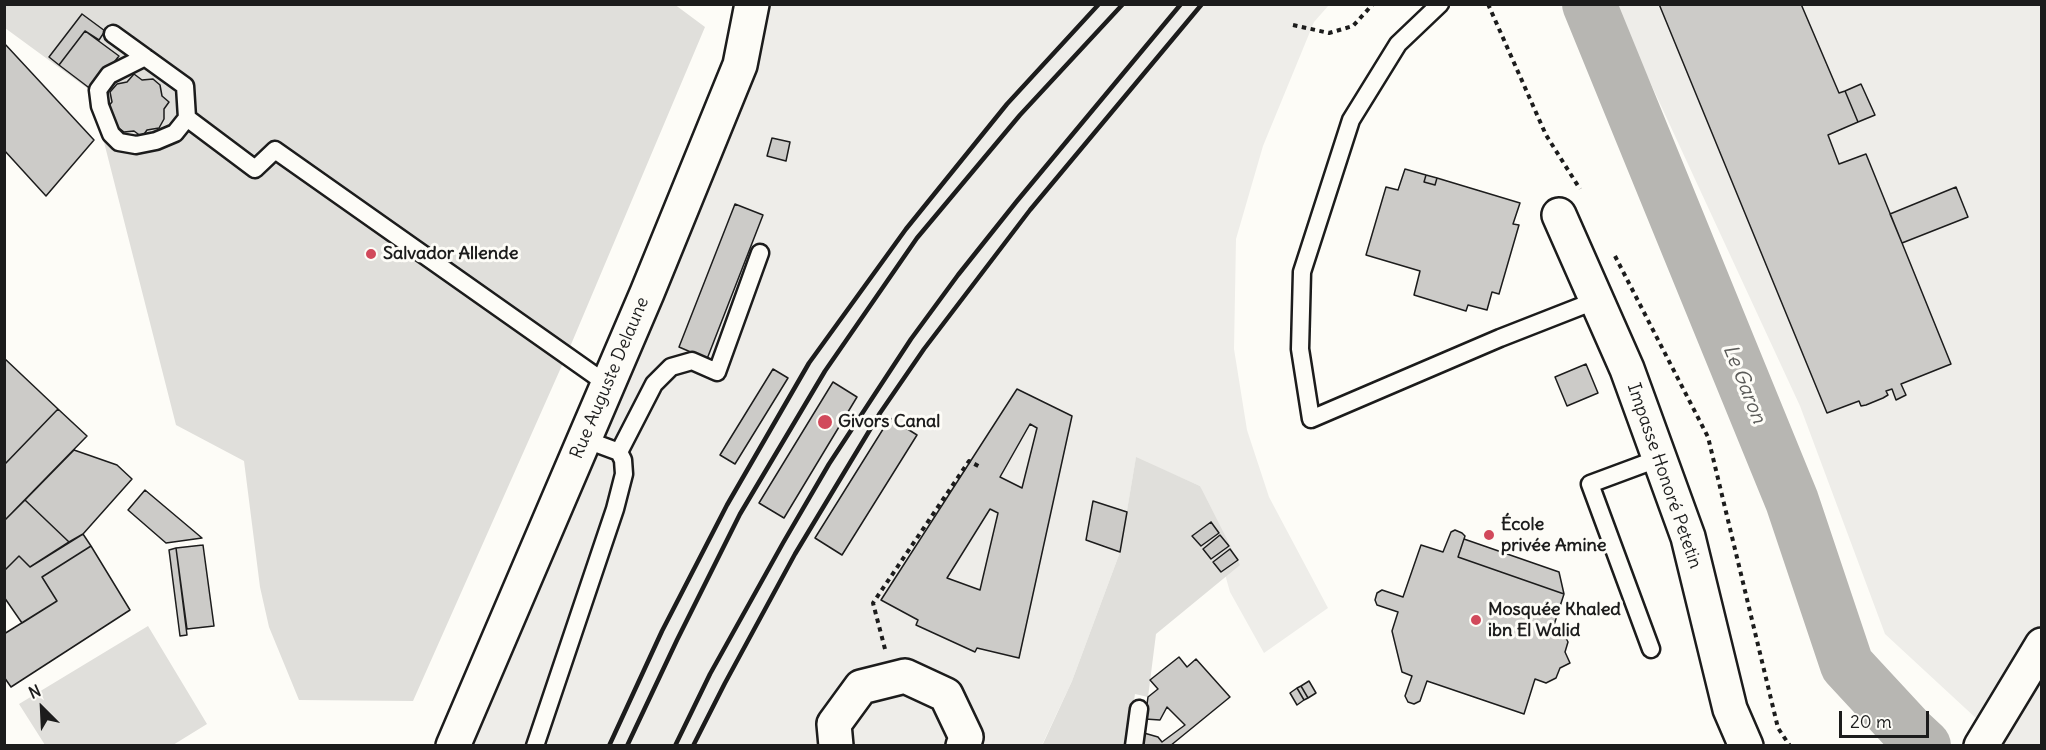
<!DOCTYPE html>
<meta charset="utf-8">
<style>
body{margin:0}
#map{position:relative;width:2046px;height:750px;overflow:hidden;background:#fdfcf7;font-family:Delius,sans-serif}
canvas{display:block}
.frame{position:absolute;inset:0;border:6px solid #1c1c1c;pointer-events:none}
.north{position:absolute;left:12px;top:678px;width:60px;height:60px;-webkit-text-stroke:4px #fdfcf7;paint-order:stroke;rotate:336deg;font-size:16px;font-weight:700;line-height:24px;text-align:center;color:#1c1c1c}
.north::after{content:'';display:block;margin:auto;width:21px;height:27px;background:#1c1c1c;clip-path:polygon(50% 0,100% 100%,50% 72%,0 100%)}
.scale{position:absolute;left:1839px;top:711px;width:90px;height:27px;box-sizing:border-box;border:3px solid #1c1c1c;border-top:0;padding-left:8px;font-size:18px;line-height:21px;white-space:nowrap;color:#1c1c1c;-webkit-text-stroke:4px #fdfcf7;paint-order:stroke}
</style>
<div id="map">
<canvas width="2046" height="750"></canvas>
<div class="frame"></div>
<div class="north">N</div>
<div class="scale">20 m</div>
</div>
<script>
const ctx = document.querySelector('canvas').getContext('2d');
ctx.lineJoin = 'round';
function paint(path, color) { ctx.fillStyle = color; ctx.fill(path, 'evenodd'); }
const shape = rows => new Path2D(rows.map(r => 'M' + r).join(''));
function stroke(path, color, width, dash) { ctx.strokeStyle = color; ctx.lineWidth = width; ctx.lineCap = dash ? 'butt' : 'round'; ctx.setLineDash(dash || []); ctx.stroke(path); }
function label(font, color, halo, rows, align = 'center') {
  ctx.font = font + ' Delius,sans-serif'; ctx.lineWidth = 6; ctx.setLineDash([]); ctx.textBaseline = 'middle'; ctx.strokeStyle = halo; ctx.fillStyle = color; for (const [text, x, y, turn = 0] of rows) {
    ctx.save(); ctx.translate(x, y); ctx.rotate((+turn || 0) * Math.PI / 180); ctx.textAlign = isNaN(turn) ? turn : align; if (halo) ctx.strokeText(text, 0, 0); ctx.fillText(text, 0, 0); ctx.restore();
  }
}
const built = shape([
 [753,5,1329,5,1314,22,1263,146,1236,239,1234,349,1247,430,1269,497,1328,608,1264,653,1230,592,1200,486,1136,458,1120,552,1072,681,1042,745,457,746],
 [1617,5,2041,5,2041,745,2005,745,1885,634,1800,406,1644,69]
]);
const green = shape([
 [5,4,674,4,705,27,567,354,413,701,299,700,269,627,260,587,244,461,176,425,91,91,5,28],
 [1136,457,1200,486,1240,565,1156,634,1148,697,1135,694,1127,745,1042,746,1072,681,1120,552],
 [148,626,207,724,173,745,45,745,19,704]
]);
const river = shape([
 [1589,4,1792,501,1847,665,1910,733,1924,746]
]);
const building = shape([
 [1659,4,1801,4,1839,93,1845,91,1858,122,1828,135,1839,164,1866,154,1951,364,1901,384,1906,395,1896,400,1892,389,1886,391,1888,395,1883,398,1866,405,1861,406,1859,401,1827,413,1659,4],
 [82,14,105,31,99,40,85,31,59,65,49,57,82,14],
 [85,31,119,56,92,90,59,65,85,31],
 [4,43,94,140,46,196,4,150,4,43],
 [134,74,142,80,153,79,160,85,162,96,169,102,164,109,164,119,159,128,147,130,142,137,134,131,124,132,115,125,113,115,106,109,112,102,110,92,117,84,127,82,134,74],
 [1861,84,1875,115,1858,122,1845,91,1861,84],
 [772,138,790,142,786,161,767,156,772,138],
 [1405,169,1426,175,1424,182,1435,185,1437,178,1520,203,1513,224,1519,225,1499,294,1492,292,1487,310,1468,305,1466,311,1414,295,1420,271,1366,255,1386,187,1398,190,1405,169],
 [1426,175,1437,178,1435,185,1424,182,1426,175],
 [1956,187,1968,217,1902,243,1890,214,1956,187],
 [735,204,763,215,707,359,679,347,735,204],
 [4,358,58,409,6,463,4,461,4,358],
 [1586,364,1598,393,1567,406,1555,377,1586,364],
 [773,369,788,378,735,464,720,455,773,369],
 [833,382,857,397,784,518,759,503,833,382],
 [1017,389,1072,416,1019,658,977,648,975,652,916,625,918,620,881,600,1017,389],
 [1030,424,1037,428,1022,488,1000,477,1030,424],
 [990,509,998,513,980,590,947,578,990,509],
 [58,409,87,436,4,521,4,465,58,409],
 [890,418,917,435,842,555,815,538,890,418],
 [74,450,117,465,132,479,83,534,69,542,25,500,74,450],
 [145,490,202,538,166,543,128,510,145,490],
 [25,500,69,542,30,567,19,556,4,571,4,521,25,500],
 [1093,501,1127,512,1120,552,1086,540,1093,501],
 [1211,522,1219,533,1201,546,1192,536,1211,522],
 [1455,530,1462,533,1465,536,1458,557,1564,594,1553,628,1563,632,1568,642,1565,652,1570,663,1560,668,1556,678,1546,683,1535,679,1524,714,1427,681,1420,701,1414,704,1408,702,1405,696,1412,676,1402,672,1392,631,1398,612,1377,605,1375,600,1377,593,1382,590,1403,597,1421,545,1443,552,1451,532,1455,530],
 [83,534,91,546,42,577,57,601,22,623,4,597,4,571,19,556,30,567,83,534],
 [1220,535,1229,546,1211,559,1203,549,1220,535],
 [1464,539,1559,572,1564,594,1458,557,1464,539],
 [203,545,214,626,187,629,176,548,203,545],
 [91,546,130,610,11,687,4,677,4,634,57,601,42,577,91,546],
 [176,548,187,635,180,636,169,550,176,548],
 [1230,549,1238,560,1221,572,1213,562,1230,549],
 [1179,657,1187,667,1196,659,1230,697,1170,746,1142,746,1144,733,1158,737,1162,742,1185,725,1167,707,1160,720,1145,719,1148,697,1158,689,1150,680,1179,657],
 [1309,681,1316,693,1308,698,1301,686,1309,681],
 [1301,686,1308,698,1304,700,1297,688,1301,686],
 [1297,688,1304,700,1297,705,1290,693,1297,688]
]);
const path = shape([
 [1488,4,1546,135,1580,189],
 [1293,25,1329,33,1353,26,1373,4],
 [1615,256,1708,437,1778,728,1790,746],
 [885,649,873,603,969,461,982,468]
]);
const service = shape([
 [1440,4,1398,44,1351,120,1302,272,1300,349,1311,419,1500,338,1597,300],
 [113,34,185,86,187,118,255,169,275,150,607,384],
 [145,57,109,75,98,90,100,106,111,134,119,142,136,145,156,141,175,133,187,118],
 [619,452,654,384,671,367,692,361,717,372,760,253],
 [1651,649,1590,484,1660,458],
 [535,746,615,509,624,474,623,460,619,452,584,439],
 [1134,746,1139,709]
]);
const minor = shape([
 [1559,215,1627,369,1688,537,1730,709,1746,746],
 [453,746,647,293,740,65,752,4],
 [836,746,834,724,861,687,905,676,946,695,966,737,963,746]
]);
const tertiary = shape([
 [1981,746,2042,645]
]);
const rail = shape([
 [609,746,662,631,727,505,809,363,906,229,1007,104,1099,4],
 [627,746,677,640,740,514,825,371,917,238,1020,115,1123,4],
 [675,746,710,674,783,543,829,464,911,339,958,275,1017,201,1181,4],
 [693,746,725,683,795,554,880,413,924,349,1030,210,1202,4]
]);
const markers = [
 [371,254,6,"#d1495b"],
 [825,422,8,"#d1495b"],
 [1489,535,6,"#d1495b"],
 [1476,620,6,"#d1495b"]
];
const poiNames = [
 ["Salvador Allende",383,254],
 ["Givors Canal",838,422],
 ["École",1501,525],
 ["privée Amine",1501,546],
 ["Mosquée Khaled",1488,610],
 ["ibn El Walid",1488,631]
];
const streetNames = [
 ["Rue Auguste Delaune",610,378,-67],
 ["Impasse Honoré Petetin",1664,476,71]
];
const waterNames = [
 ["Le Garon",1744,384,68]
];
paint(built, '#eeede9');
paint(green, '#e0dfdb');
stroke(river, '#b7b6b2', 54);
paint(building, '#cccbc8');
stroke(building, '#1c1c1c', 1.5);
stroke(service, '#1c1c1c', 21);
stroke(minor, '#1c1c1c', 38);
stroke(tertiary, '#1c1c1c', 38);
stroke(path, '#1c1c1c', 4, [4.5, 4.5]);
stroke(service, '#fdfcf7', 16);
stroke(minor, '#fdfcf7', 33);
stroke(tertiary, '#fdfcf7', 33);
stroke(rail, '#1c1c1c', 4.5);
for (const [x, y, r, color] of markers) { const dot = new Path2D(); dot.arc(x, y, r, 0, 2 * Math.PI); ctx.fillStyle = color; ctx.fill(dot); stroke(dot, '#fdfcf7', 2); }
label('bold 18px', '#1c1c1c', '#fdfcf7', poiNames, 'left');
label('18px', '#1c1c1c', '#fdfcf7', streetNames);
label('italic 20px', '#5a5a58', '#fdfcf7', waterNames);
</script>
